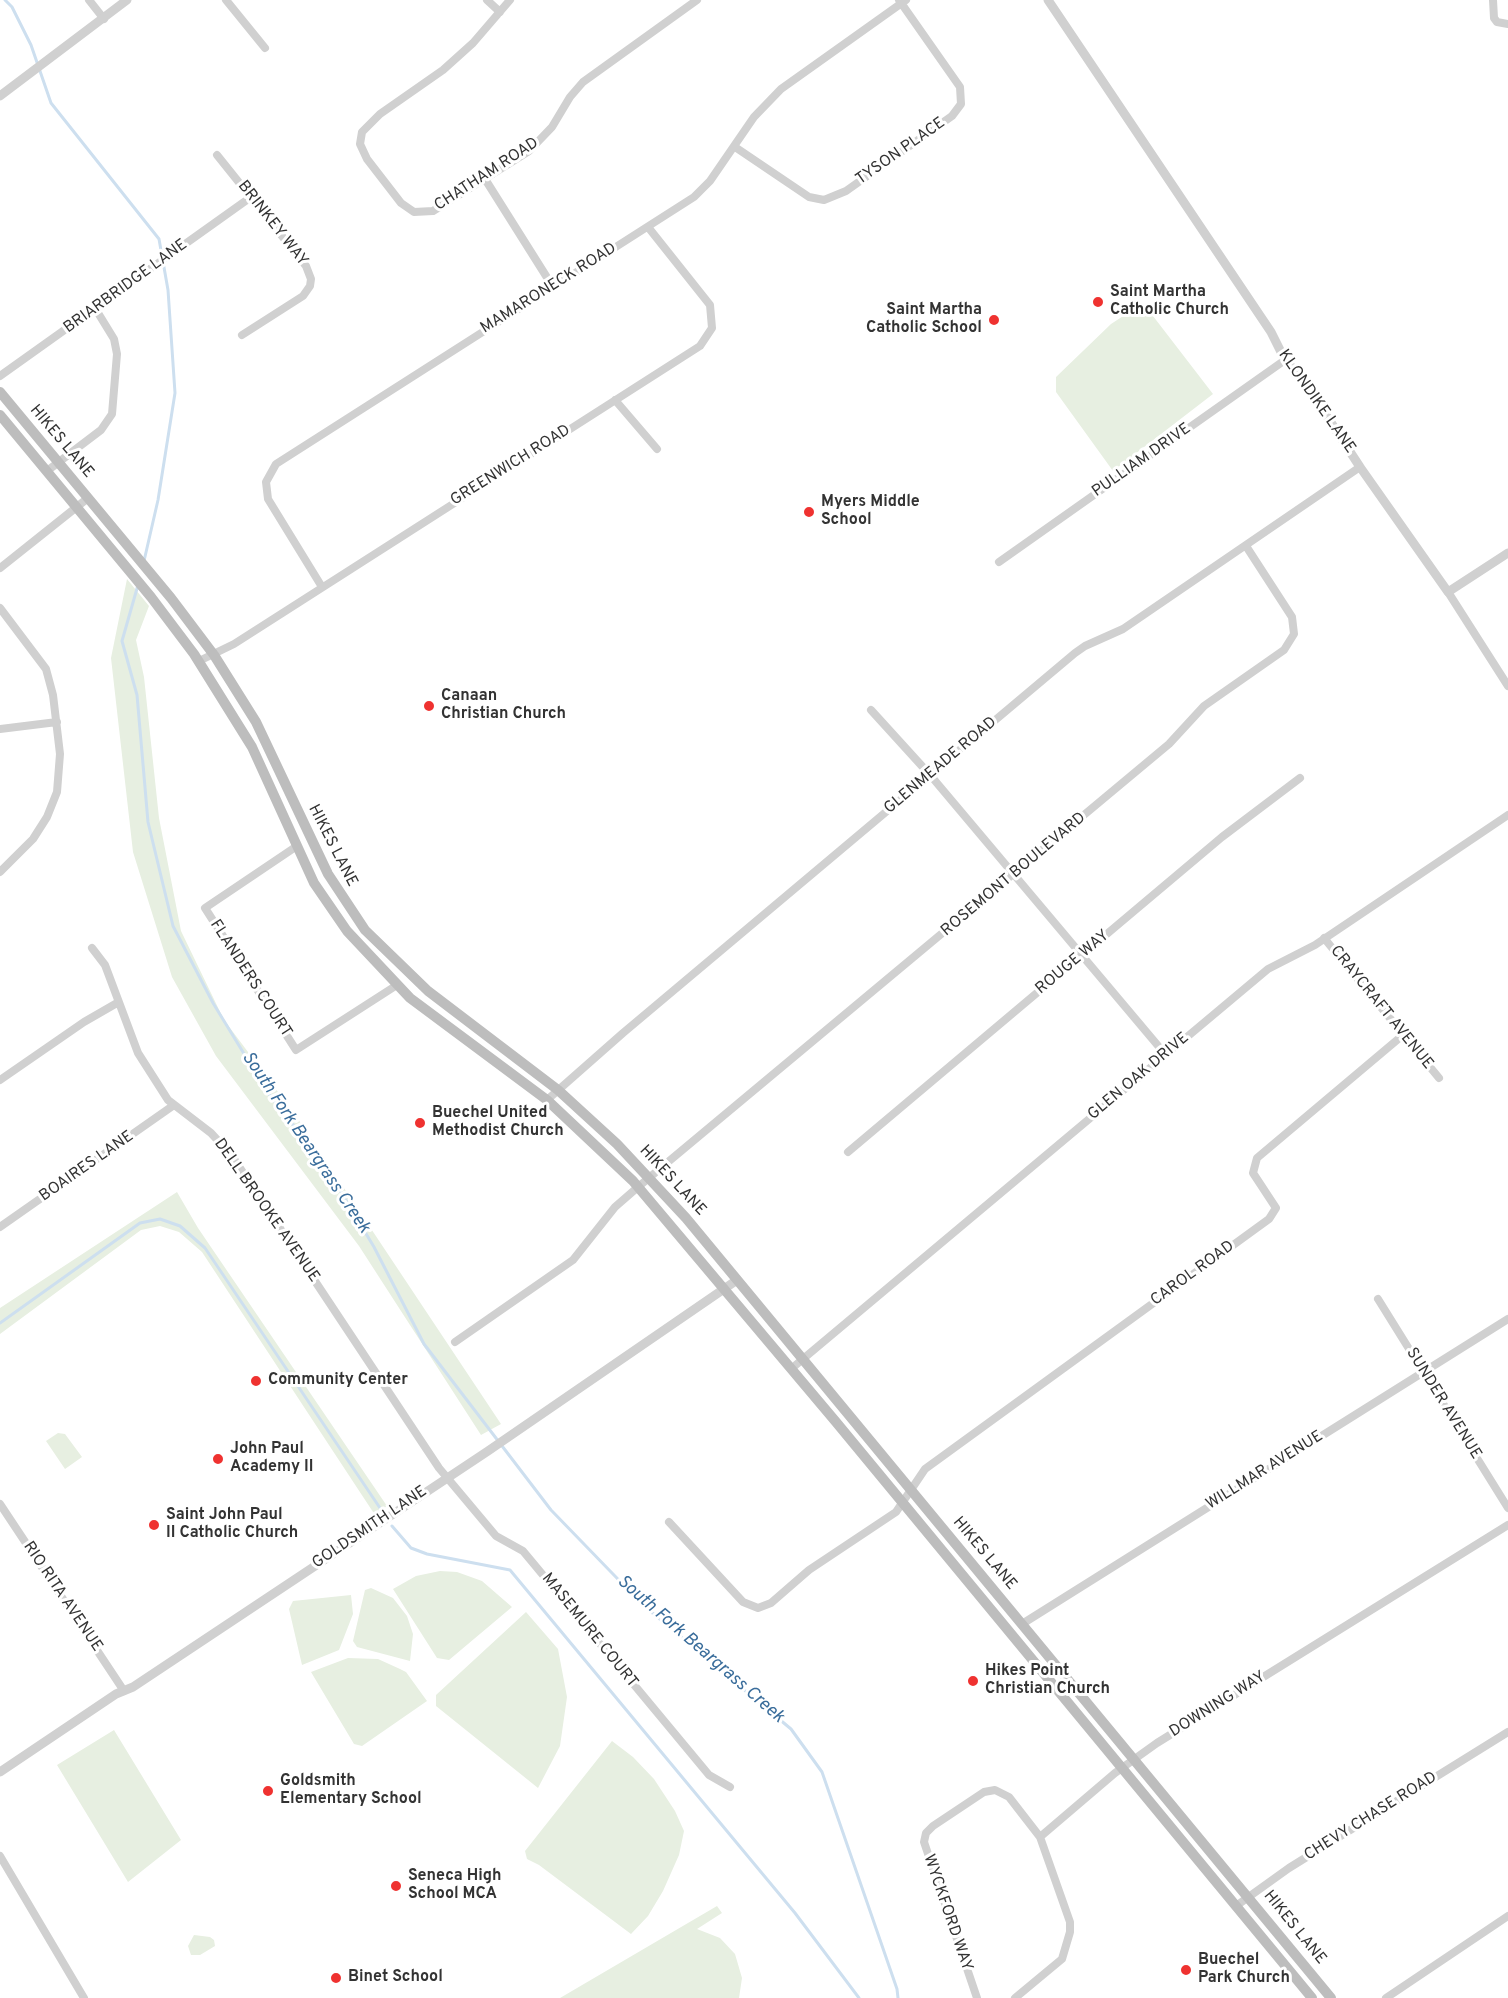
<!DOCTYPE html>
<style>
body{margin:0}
canvas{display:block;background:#fff}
</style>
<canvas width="1508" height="1998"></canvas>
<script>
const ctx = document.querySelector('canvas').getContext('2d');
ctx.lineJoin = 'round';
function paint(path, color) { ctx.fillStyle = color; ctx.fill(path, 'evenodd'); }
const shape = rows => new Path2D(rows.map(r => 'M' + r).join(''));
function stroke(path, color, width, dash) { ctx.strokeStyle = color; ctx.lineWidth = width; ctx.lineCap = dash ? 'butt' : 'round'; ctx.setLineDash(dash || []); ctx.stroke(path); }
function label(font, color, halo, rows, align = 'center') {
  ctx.font = font + ' Overpass,sans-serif'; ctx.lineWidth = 6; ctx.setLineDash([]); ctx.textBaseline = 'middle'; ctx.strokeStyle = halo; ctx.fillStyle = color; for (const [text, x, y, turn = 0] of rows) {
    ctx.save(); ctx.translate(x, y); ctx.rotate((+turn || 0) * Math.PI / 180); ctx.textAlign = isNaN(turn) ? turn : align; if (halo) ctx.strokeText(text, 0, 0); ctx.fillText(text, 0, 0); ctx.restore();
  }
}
const green = shape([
 [1143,303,1213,394,1113,471,1056,392,1056,377,1111,324],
 [127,579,149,606,136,640,144,677,159,818,181,931,224,1020,296,1116,501,1424,481,1435,359,1246,216,1056,172,977,133,852,111,658],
 [177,1192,198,1228,387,1506,375,1515,202,1252,179,1232,160,1226,141,1230,0,1334,0,1308],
 [58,1433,65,1434,82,1457,65,1469,46,1441],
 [440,1571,457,1572,482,1581,512,1607,449,1660,437,1658,393,1589,416,1576],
 [371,1588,393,1598,407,1616,413,1634,410,1661,357,1647,353,1641,365,1590],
 [351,1595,353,1614,339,1650,302,1665,289,1609,293,1601],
 [526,1612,558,1649,567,1697,560,1746,538,1788,436,1706,436,1695],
 [348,1658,378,1659,400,1669,406,1672,427,1701,362,1746,354,1744,311,1672],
 [114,1730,181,1840,128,1882,57,1765],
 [612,1741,633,1757,654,1779,675,1811,684,1831,679,1855,663,1891,648,1916,631,1934,539,1865,527,1859,525,1851],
 [717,1906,722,1913,697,1929,720,1938,735,1954,742,1978,739,1998,560,1998],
 [194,1935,210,1937,214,1940,215,1946,200,1955,191,1955,188,1946]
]);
const stream = shape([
 [5,0,12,7,31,45,51,103,159,239,168,290,175,393,158,500,144,561],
 [138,585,122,641,137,695,148,822,173,926,213,1003,268,1093,326,1167,374,1247,424,1344,551,1510,643,1605,791,1729,822,1772,897,1989,898,1998],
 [0,1323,140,1223,160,1219,180,1226,205,1248,382,1511],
 [392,1526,411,1548,427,1554,510,1570,795,1913,859,1998]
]);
const minor = shape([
 [89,0,104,19],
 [226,0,265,48],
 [487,0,500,12],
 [510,0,473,43,443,70,380,114,362,132,360,144,367,159,401,203,414,212,433,211,529,151,552,127,570,97,583,82,697,0],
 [1493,0,1494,18,1497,22,1508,24],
 [735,147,809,197,824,200,846,191,952,116,961,104,960,87,899,0],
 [217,155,306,266,311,279,310,286,303,296,242,335],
 [485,179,553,287],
 [0,376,251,197],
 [615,400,657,449],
 [47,471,101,430,112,414,117,354,114,339,95,308],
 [999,562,1285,360],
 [0,568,88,498],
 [322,587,268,499,266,482,276,464,694,197,710,181,754,117,781,89,906,0],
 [1448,592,1508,686],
 [0,608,46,669,53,695,60,754,57,792,47,817,33,839,0,872],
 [199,661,234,644,700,346,712,328,710,305,648,227],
 [871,710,931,776,1165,1054],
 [0,729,57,722],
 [297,846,205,908,296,1050,397,985],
 [1324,938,1439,1078],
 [92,948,105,965,138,1053,168,1100,211,1133,232,1156,439,1468,496,1536,523,1551,533,1563,709,1775,730,1787],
 [0,1080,84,1022,117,1003],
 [547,1100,623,1033,1075,653,1085,646,1123,629,1360,467],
 [848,1152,1222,837,1300,778],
 [0,1227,174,1105],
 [1378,1299,1508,1508],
 [455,1342,573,1260,615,1207,638,1187,1169,744,1204,706,1284,650,1294,634,1292,617,1246,546],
 [791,1369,1268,969,1315,945,1508,815],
 [0,1504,124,1691],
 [669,1522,743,1602,758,1608,771,1603,809,1570,896,1512,925,1469,1269,1219,1276,1208,1253,1173,1257,1158,1403,1035],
 [1022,1624,1508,1319],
 [1040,1837,1115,1773,1157,1743,1508,1525],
 [0,1856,84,1998],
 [1236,1906,1289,1868,1508,1732],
 [977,1998,924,1842,926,1833,933,1826,984,1792,995,1790,1009,1797,1040,1837,1070,1922,1070,1932,1062,1959,1015,1998],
 [1386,1998,1508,1916]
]);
const tertiary = shape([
 [1048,0,1271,332,1285,360,1302,378,1360,467,1448,592,1508,553],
 [0,96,127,0],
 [0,1772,116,1694,133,1687,488,1451,737,1280]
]);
const secondary = shape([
 [0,392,171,598,214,655,256,722,328,874,365,930,428,991,558,1090,617,1144,686,1218,1331,1998],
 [0,415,151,597,194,654,252,747,314,883,347,931,410,998,547,1100,633,1181,836,1422,1312,1998]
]);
const markers = [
 [1098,302,6,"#ef3230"],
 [994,320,6,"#ef3230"],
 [809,512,6,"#ef3230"],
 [429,706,6,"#ef3230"],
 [420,1123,6,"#ef3230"],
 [256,1381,6,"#ef3230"],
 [218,1459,6,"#ef3230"],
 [154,1525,6,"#ef3230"],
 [973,1681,6,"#ef3230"],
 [268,1791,6,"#ef3230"],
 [396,1886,6,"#ef3230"],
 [1186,1970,6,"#ef3230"],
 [336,1978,6,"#ef3230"]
];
const streetNames = [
 ["TYSON PLACE",901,152,-35],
 ["CHATHAM ROAD",487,175,-33],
 ["BRINKEY WAY",272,224,52],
 ["BRIARBRIDGE LANE",126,287,-36],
 ["MAMARONECK ROAD",549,289,-32],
 ["KLONDIKE LANE",1316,402,55],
 ["HIKES LANE",61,442,50],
 ["PULLIAM DRIVE",1142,461,-35],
 ["GREENWICH ROAD",511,466,-32],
 ["GLENMEADE ROAD",941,766,-40],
 ["HIKES LANE",332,846,63],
 ["ROSEMONT BOULEVARD",1014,875,-40],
 ["ROUGE WAY",1073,963,-40],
 ["FLANDERS COURT",250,979,57],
 ["CRAYCRAFT AVENUE",1381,1008,51],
 ["GLEN OAK DRIVE",1139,1077,-40],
 ["BOAIRES LANE",87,1167,-35],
 ["HIKES LANE",672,1181,47],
 ["DELL BROOKE AVENUE",266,1211,55],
 ["CAROL ROAD",1193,1274,-36],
 ["SUNDER AVENUE",1443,1404,58],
 ["WILLMAR AVENUE",1265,1471,-32],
 ["GOLDSMITH LANE",370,1528,-34],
 ["HIKES LANE",984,1554,50],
 ["RIO RITA AVENUE",62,1597,56],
 ["MASEMURE COURT",589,1631,51],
 ["DOWNING WAY",1218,1705,-32],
 ["CHEVY CHASE ROAD",1371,1817,-32],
 ["WYCKFORD WAY",947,1913,71],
 ["HIKES LANE",1294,1928,51]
];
const poiNames = [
 ["Saint Martha",1110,293],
 ["Catholic Church",1110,311],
 ["Saint Martha",982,311,"right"],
 ["Catholic School",982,329,"right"],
 ["Myers Middle",821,503],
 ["School",821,521],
 ["Canaan",441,697],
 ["Christian Church",441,715],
 ["Buechel United",432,1114],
 ["Methodist Church",432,1132],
 ["Community Center",268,1381],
 ["John Paul",230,1450],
 ["Academy II",230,1468],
 ["Saint John Paul",166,1516],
 ["II Catholic Church",166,1534],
 ["Hikes Point",985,1672],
 ["Christian Church",985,1690],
 ["Goldsmith",280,1782],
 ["Elementary School",280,1800],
 ["Seneca High",408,1877],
 ["School MCA",408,1895],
 ["Buechel",1198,1961],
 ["Park Church",1198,1979],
 ["Binet School",348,1978]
];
const waterNames = [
 ["South Fork Beargrass Creek",305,1143,56],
 ["South Fork Beargrass Creek",700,1650,41]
];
paint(green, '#e7efe1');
stroke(stream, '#cddfef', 3);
stroke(minor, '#d0d0d0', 8);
stroke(tertiary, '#d0d0d0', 9);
stroke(secondary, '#bdbdbd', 10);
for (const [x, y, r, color] of markers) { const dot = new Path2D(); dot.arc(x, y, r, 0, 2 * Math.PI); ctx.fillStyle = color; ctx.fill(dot); stroke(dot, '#fff', 2); }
label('16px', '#333', '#fff', streetNames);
label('bold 16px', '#333', '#fff', poiNames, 'left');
label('italic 18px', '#3a6d9b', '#fff', waterNames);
</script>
